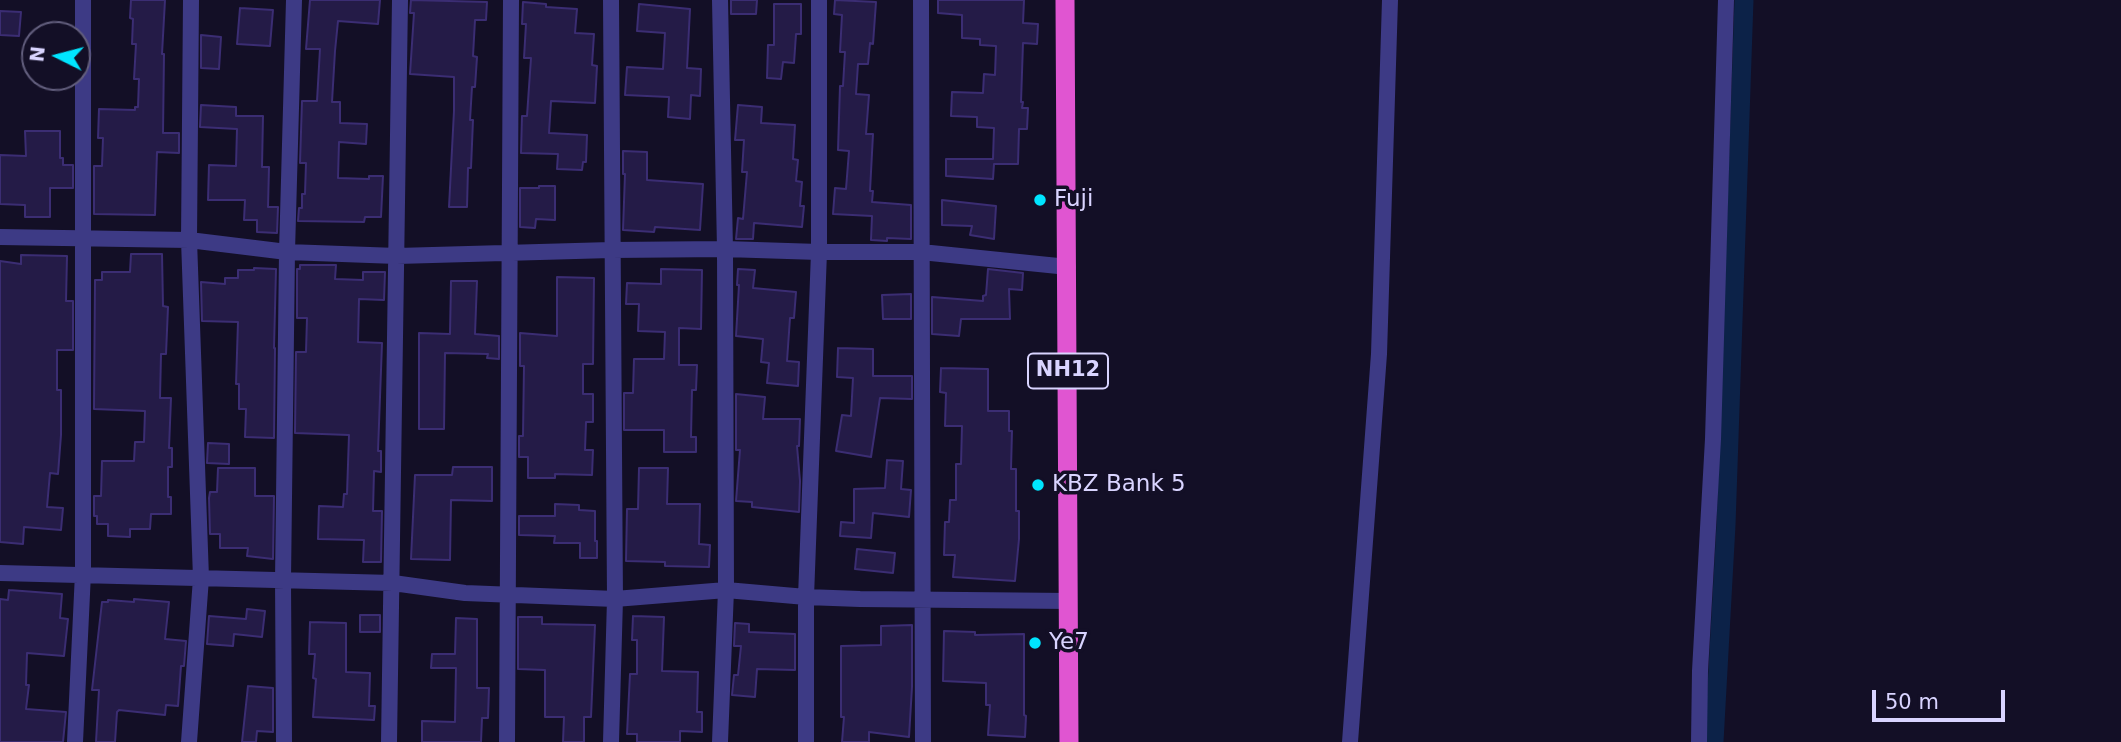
<!DOCTYPE html>
<style>
body{margin:0}
#map{position:relative;width:2121px;height:742px;overflow:hidden;background:#130f26;font-family:"DejaVu Sans",sans-serif}
canvas{display:block}
.north{position:absolute;left:21px;top:21px;width:70px;height:70px;box-sizing:border-box;background:#130f26;border:2px solid #625e7d;border-radius:50%;rotate:276deg;font-size:19px;font-weight:700;line-height:28px;text-align:center;color:#d9d4ff}
.north::after{content:'';display:block;margin:auto;width:24px;height:32px;background:#00e5ff;clip-path:polygon(50% 0,100% 100%,50% 72%,0 100%)}
.scale{position:absolute;left:1872px;top:690px;width:133px;height:32px;box-sizing:border-box;border:4px solid #d9d4ff;border-top:0;padding-left:9px;font-size:21px;line-height:24px;white-space:nowrap;color:#d9d4ff;-webkit-text-stroke:5px #130f26;paint-order:stroke}
</style>
<div id="map">
<canvas width="2121" height="742"></canvas>
<div class="north">N</div>
<div class="scale">50 m</div>
</div>
<script>
const ctx = document.querySelector('canvas').getContext('2d');
ctx.lineJoin = 'round';
const shape = rows => new Path2D(rows.map(r => 'M' + r).join(''));
function stroke(path, color, width, dash) { ctx.strokeStyle = color; ctx.lineWidth = width; ctx.lineCap = dash ? 'butt' : 'round'; ctx.setLineDash(dash || []); ctx.stroke(path); }
function paint(path, color) { ctx.fillStyle = color; ctx.fill(path, 'evenodd'); }
function label(font, color, halo, rows, align = 'center') {
  ctx.font = font + ' "DejaVu Sans",sans-serif'; ctx.lineWidth = 7; ctx.setLineDash([]); ctx.textBaseline = 'middle'; ctx.strokeStyle = halo; ctx.fillStyle = color; for (const [text, x, y, turn = 0] of rows) {
    ctx.save(); ctx.translate(x, y); ctx.rotate((+turn || 0) * Math.PI / 180); ctx.textAlign = isNaN(turn) ? turn : align; if (halo) ctx.strokeText(text, 0, 0); ctx.fillText(text, 0, 0); ctx.restore();
  }
}
const canal = shape([
 [1714,742,1726,525,1744,0]
]);
const building = shape([
 [131,0,165,0,162,54,164,54,163,133,179,133,179,153,157,152,155,215,94,214,94,166,102,166,103,138,98,138,99,109,135,110,135,107,138,107,139,79,134,79,136,44,132,44,133,19,130,18,131,0],
 [310,0,380,0,378,24,338,21,335,51,332,102,340,102,340,123,367,124,366,144,339,142,338,178,369,179,369,176,383,176,381,217,365,217,364,222,298,221,299,208,302,208,302,194,305,194,306,163,300,163,302,101,317,101,320,49,306,49,310,0],
 [411,0,487,2,486,20,475,20,473,56,477,57,475,87,472,87,470,120,473,120,471,168,468,168,467,207,449,207,454,111,454,77,410,74,414,13,410,13,411,0],
 [731,0,757,0,756,14,731,14,731,0],
 [835,0,876,2,873,44,870,43,868,64,858,64,856,94,869,95,866,134,873,134,870,191,873,191,872,202,911,205,911,239,887,238,887,241,871,240,872,216,833,214,835,188,846,189,849,151,838,150,840,86,843,86,845,52,840,52,842,15,834,14,835,0],
 [938,0,1024,0,1023,23,1038,24,1037,44,1023,43,1021,102,1023,102,1022,108,1028,108,1027,129,1019,129,1018,164,994,164,993,179,946,176,946,159,993,159,994,128,977,127,977,117,951,116,952,92,983,93,984,74,995,75,996,46,980,45,980,39,962,38,962,15,938,13,938,0],
 [523,2,546,4,546,7,577,9,575,33,594,34,592,65,597,66,595,103,551,101,549,133,587,135,586,162,583,162,582,170,557,169,558,154,521,153,522,116,527,116,531,58,524,58,526,24,522,24,523,2],
 [639,4,690,9,687,68,701,69,700,96,691,95,690,119,668,117,669,97,625,95,627,67,663,69,665,33,637,31,639,4],
 [774,4,801,4,801,34,796,34,794,63,783,62,781,79,767,78,768,45,774,45,774,4],
 [240,8,273,10,270,46,237,44,240,8],
 [0,11,21,12,19,36,0,35,0,11],
 [201,35,221,37,219,69,201,68,201,35],
 [201,105,236,107,236,116,263,116,262,167,269,167,268,207,278,207,277,233,257,232,257,220,244,220,245,200,208,200,209,165,236,166,237,129,200,127,201,105],
 [738,105,762,107,761,123,795,125,793,159,798,160,796,181,802,182,800,206,804,206,802,227,754,223,753,239,736,239,738,218,743,219,747,172,742,172,744,140,735,140,738,105],
 [25,131,60,131,60,158,63,158,63,165,73,165,73,188,50,188,50,217,25,217,25,205,0,204,0,155,26,156,25,131],
 [623,151,647,152,647,180,703,184,700,230,655,227,654,232,623,230,625,174,623,174,623,151],
 [539,186,555,186,555,220,536,219,535,228,520,227,520,188,539,188,539,186],
 [942,200,996,206,994,239,970,235,972,226,942,225,942,200],
 [131,254,162,254,163,306,168,307,166,354,161,354,160,398,171,398,169,448,172,448,172,467,168,467,168,497,171,497,171,514,151,514,150,529,130,529,130,537,108,536,108,524,97,524,97,516,94,516,94,496,101,496,102,461,134,461,135,442,144,442,145,411,94,409,95,280,102,280,102,272,130,272,131,254],
 [21,255,67,256,66,301,73,301,73,350,57,350,57,390,61,390,61,435,58,474,50,473,47,507,63,508,61,530,24,527,23,544,0,542,0,261,21,264,21,255],
 [300,265,336,265,335,279,363,280,363,272,385,272,384,300,359,299,358,342,382,343,378,451,381,451,381,472,374,471,373,511,382,511,381,562,363,562,364,540,318,539,319,506,343,507,344,494,347,494,349,435,295,433,296,352,306,352,307,318,297,318,297,269,300,269,300,265],
 [254,268,276,269,274,348,275,348,274,438,245,437,246,409,239,409,239,384,236,384,238,322,202,321,201,282,225,284,225,278,238,278,238,270,254,270,254,268],
 [661,269,702,270,701,329,679,328,679,365,697,365,696,390,692,390,691,437,696,437,696,452,664,452,664,430,624,430,624,393,633,393,634,359,664,359,665,332,638,331,639,304,626,304,627,283,661,284,661,269],
 [738,269,755,270,753,288,796,292,794,318,790,318,787,361,799,362,798,386,767,383,769,363,761,362,763,339,736,336,739,285,737,285,738,269],
 [988,269,1023,273,1022,290,1009,289,1010,319,961,319,959,336,932,334,932,297,983,301,983,296,986,295,988,269],
 [557,277,594,278,593,364,583,364,583,394,593,394,593,422,586,422,585,450,593,450,592,475,555,474,555,478,528,478,528,457,519,457,519,436,523,436,524,366,520,366,520,333,557,336,557,277],
 [451,281,477,281,475,334,499,336,499,359,487,358,488,354,445,353,444,429,419,429,419,333,450,334,451,281],
 [911,294,911,319,883,319,882,295,911,294],
 [838,348,873,349,873,376,912,376,912,399,880,398,871,457,836,451,842,415,851,416,853,378,837,377,838,348],
 [941,368,988,369,988,411,1009,411,1009,431,1012,431,1011,469,1016,469,1016,511,1019,511,1019,539,1015,581,953,577,955,555,944,555,945,522,949,522,950,500,956,500,956,464,961,464,962,426,945,426,946,393,940,392,941,368],
 [736,394,765,397,763,419,800,419,799,446,797,446,800,481,799,512,752,507,752,502,736,501,740,450,736,450,736,394],
 [208,443,229,444,229,464,207,463,208,443],
 [887,460,903,461,901,489,911,490,909,517,873,513,871,538,840,536,841,522,854,523,854,489,885,488,887,460],
 [453,467,492,467,492,501,451,500,450,560,411,559,415,475,452,475,453,467],
 [218,468,255,468,255,496,274,496,273,559,247,556,248,548,220,548,220,534,210,534,209,498,210,492,217,492,218,468],
 [639,468,668,468,667,504,700,504,699,544,710,545,709,567,665,566,665,562,626,561,627,509,638,509,639,468],
 [555,504,579,505,579,510,595,511,595,541,597,541,597,558,580,558,580,543,554,543,555,536,519,535,519,516,555,516,555,504],
 [857,549,895,553,893,573,855,569,857,549],
 [9,590,62,594,60,618,68,619,64,656,27,653,26,685,29,685,26,709,66,712,63,742,0,742,0,599,8,600,9,590],
 [134,599,169,602,165,639,186,641,184,666,181,666,178,706,166,705,165,715,119,710,117,712,115,742,96,742,99,690,92,690,102,602,108,602,108,600,134,602,134,599],
 [247,609,265,611,262,637,234,634,233,646,207,644,209,616,246,619,247,609],
 [360,615,380,615,380,632,360,632,360,615],
 [633,616,664,617,662,671,698,672,697,712,702,712,702,732,680,731,680,742,637,742,637,734,627,734,630,674,637,674,637,640,632,640,633,616],
 [518,617,542,617,542,624,595,625,591,717,584,717,584,742,563,742,564,717,545,717,545,670,518,669,518,617],
 [456,618,477,619,477,688,489,688,488,718,482,718,481,742,422,742,422,721,455,722,456,668,431,668,432,654,455,654,456,618],
 [310,622,346,623,346,672,370,673,369,706,375,706,374,720,313,717,316,679,313,678,315,654,309,654,310,622],
 [735,623,749,624,749,632,795,634,795,670,757,669,755,697,732,695,734,675,738,675,741,646,734,646,735,623],
 [912,625,912,687,909,737,869,732,869,742,842,742,844,717,841,717,841,646,881,645,881,626,912,625],
 [944,631,975,632,975,635,1024,634,1024,715,1026,716,1025,737,988,735,990,705,986,705,986,683,943,681,944,631],
 [248,686,273,688,273,732,257,731,256,742,242,742,248,686]
]);
const minor = shape([
 [611,0,615,599,611,742],
 [720,0,725,249,726,590,720,742],
 [921,0,923,742],
 [0,237,189,240,287,252,397,256,611,250,725,249,819,252,921,252,1068,267],
 [0,573,393,583,465,593,615,599,726,590,806,597,860,599,1069,601],
 [75,742,83,573,83,0],
 [189,742,201,578,189,240,191,0],
 [284,742,283,580,287,252,294,0],
 [389,742,400,0],
 [507,742,511,0],
 [806,742,806,597,819,252,819,0],
 [1350,742,1379,354,1390,0],
 [1699,742,1700,671,1713,439,1726,0]
]);
const trunk = shape([
 [1065,0,1069,742]
]);
const markers = [
 [1040,200,7,"#00e5ff"],
 [1038,485,7,"#00e5ff"],
 [1035,643,7,"#00e5ff"]
];
const shields = [
 [1068,371,80]
];
const shieldNames = [
 ["NH12",1068,371]
];
const poiNames = [
 ["Fuji",1054,200],
 ["KBZ Bank 5",1052,485],
 ["Ye7",1049,643]
];
stroke(canal, '#0c2248', 19);
paint(building, '#241b47');
stroke(building, '#3b2d73', 2);
stroke(minor, '#3d3a85', 16);
stroke(trunk, '#e055d1', 19);
for (const [x, y, r, color] of markers) { const dot = new Path2D(); dot.arc(x, y, r, 0, 2 * Math.PI); ctx.fillStyle = color; ctx.fill(dot); stroke(dot, '#130f26', 2.5); }
for (const [x, y, w] of shields) { const box = new Path2D(); box.roundRect(x - w / 2, y - 17.5, w, 35, 5); ctx.fillStyle = '#130f26'; ctx.fill(box); stroke(box, '#d9d4ff', 2); }
label('bold 21px', '#d9d4ff', null, shieldNames);
label('23px', '#d9d4ff', '#130f26', poiNames, 'left');
</script>
